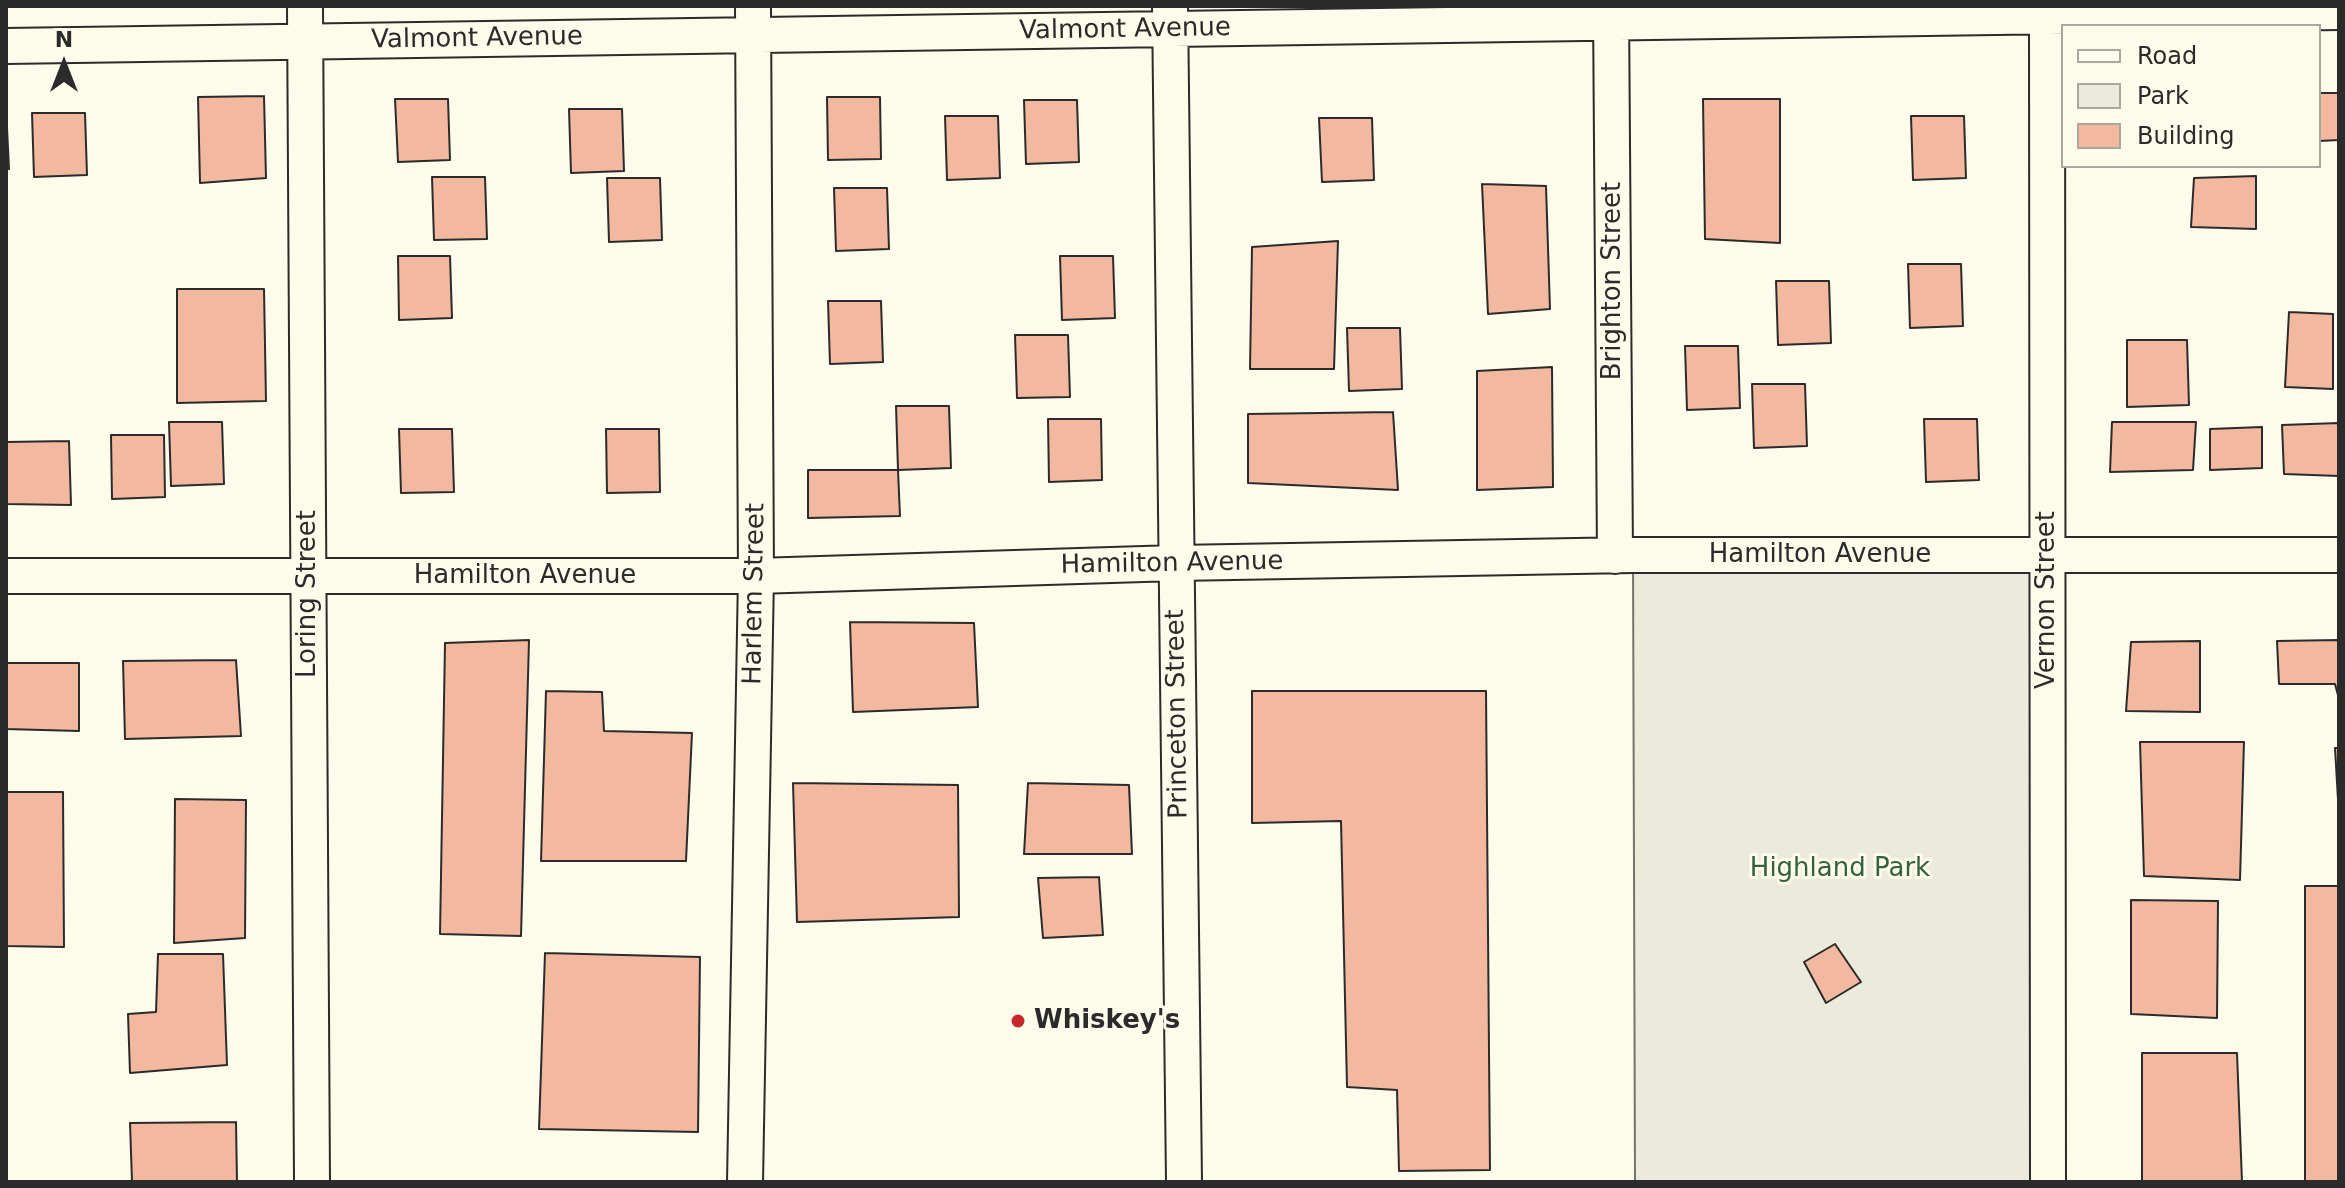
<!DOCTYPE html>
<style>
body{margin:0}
#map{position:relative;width:2345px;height:1188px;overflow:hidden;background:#fdfbea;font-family:"DejaVu Sans",sans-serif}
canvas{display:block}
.frame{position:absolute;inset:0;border:8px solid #2b2b2b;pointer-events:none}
.legend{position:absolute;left:2061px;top:24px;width:260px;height:144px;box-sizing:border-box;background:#fdfbea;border:2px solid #a9a89e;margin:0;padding:10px 14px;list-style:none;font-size:24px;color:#2b2b2b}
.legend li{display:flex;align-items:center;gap:16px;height:40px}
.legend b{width:40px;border:2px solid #a9a89e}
.north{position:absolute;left:24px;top:24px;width:80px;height:80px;-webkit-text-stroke:6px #fdfbea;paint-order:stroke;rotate:0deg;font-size:22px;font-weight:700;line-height:32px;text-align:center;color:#2b2b2b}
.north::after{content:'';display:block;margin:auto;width:28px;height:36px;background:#2b2b2b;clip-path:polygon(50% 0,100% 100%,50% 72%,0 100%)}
</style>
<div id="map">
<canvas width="2345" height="1188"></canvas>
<div class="frame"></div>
<ul class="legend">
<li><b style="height:10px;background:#fdfbea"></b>Road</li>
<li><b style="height:22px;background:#ecebdb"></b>Park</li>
<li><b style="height:22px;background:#f2b8a0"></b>Building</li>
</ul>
<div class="north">N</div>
</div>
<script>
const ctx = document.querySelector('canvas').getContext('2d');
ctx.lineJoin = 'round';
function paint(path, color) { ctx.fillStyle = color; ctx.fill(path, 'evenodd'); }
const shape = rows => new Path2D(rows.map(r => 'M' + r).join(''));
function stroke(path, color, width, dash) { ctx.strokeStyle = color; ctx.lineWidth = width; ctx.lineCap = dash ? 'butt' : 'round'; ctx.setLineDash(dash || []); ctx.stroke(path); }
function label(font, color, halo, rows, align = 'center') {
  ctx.font = font + ' "DejaVu Sans",sans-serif'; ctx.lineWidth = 6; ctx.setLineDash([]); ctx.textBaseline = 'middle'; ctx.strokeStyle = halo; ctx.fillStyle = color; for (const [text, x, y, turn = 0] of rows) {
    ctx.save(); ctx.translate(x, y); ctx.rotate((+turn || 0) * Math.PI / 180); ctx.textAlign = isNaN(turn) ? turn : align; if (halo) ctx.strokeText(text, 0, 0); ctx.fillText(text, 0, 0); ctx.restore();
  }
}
const green = shape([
 [1633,555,2046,555,2046,1182,1635,1182,1633,555]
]);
const building = shape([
 [2319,93,2339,93,2339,140,2319,141,2319,93],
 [264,96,266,178,200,183,198,97,264,96],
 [827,97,880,97,881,159,828,160,827,97],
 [395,99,448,99,450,160,398,162,395,99],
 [1703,99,1780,99,1780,243,1705,239,1703,99],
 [1024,100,1077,100,1079,162,1026,164,1024,100],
 [6,107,9,169,6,169,6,107],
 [569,109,622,109,624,171,571,173,569,109],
 [32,113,85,113,87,175,34,177,32,113],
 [945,116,998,116,1000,178,947,180,945,116],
 [1911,116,1964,116,1966,178,1913,180,1911,116],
 [1319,118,1372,118,1374,180,1322,182,1319,118],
 [2256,176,2256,229,2191,227,2194,178,2256,176],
 [432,177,485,177,487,239,434,240,432,177],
 [607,178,660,178,662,240,609,242,607,178],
 [1482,184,1546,186,1550,309,1488,314,1482,184],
 [834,188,887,188,889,249,836,251,834,188],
 [1338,241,1334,369,1250,369,1252,247,1338,241],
 [398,256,450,256,452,318,399,320,398,256],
 [1060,256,1113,256,1115,318,1062,320,1060,256],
 [1908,264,1961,264,1963,326,1910,328,1908,264],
 [1776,281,1829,281,1831,343,1778,345,1776,281],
 [177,289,264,289,266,401,177,403,177,289],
 [828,301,881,301,883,362,830,364,828,301],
 [2289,312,2333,314,2333,389,2285,387,2289,312],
 [1347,328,1400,328,1402,389,1349,391,1347,328],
 [1015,335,1068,335,1070,397,1017,398,1015,335],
 [2127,340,2187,340,2189,405,2127,407,2127,340],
 [1685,346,1738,346,1740,408,1687,410,1685,346],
 [1552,367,1553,487,1477,490,1477,371,1552,367],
 [1752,384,1805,384,1807,446,1754,448,1752,384],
 [896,406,949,406,951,468,898,470,896,406],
 [1393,412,1398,490,1248,483,1248,414,1393,412],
 [1048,419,1101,419,1102,480,1049,482,1048,419],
 [1924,419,1977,419,1979,480,1926,482,1924,419],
 [169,422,222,422,224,484,171,486,169,422],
 [2112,422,2196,422,2193,470,2110,472,2112,422],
 [2339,423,2339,476,2284,474,2282,425,2339,423],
 [2262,427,2262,468,2210,470,2210,429,2262,427],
 [399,429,452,429,454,492,401,493,399,429],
 [606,429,659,429,660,492,607,493,606,429],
 [111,435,164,435,165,497,112,499,111,435],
 [69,441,71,505,6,504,6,442,69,441],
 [808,470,898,470,900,516,808,518,808,470],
 [850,622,974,623,978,707,853,712,850,622],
 [529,640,521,936,440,934,445,643,529,640],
 [2339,640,2339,699,2335,684,2279,684,2277,641,2339,640],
 [2200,641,2200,712,2126,711,2131,642,2200,641],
 [236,660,241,736,125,739,123,661,236,660],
 [6,663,79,663,79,731,6,729,6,663],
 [546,691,602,692,604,731,692,733,686,861,541,861,546,691],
 [1252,691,1486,691,1490,1170,1399,1171,1397,1090,1347,1087,1341,821,1252,823,1252,691],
 [2140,742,2244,742,2240,880,2144,876,2140,742],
 [2335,748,2339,748,2339,817,2335,748],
 [793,783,958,785,959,917,797,922,793,783],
 [1028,783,1129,785,1132,854,1024,854,1028,783],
 [6,792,63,792,64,947,6,946,6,792],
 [175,799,246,800,245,938,174,943,175,799],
 [1099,877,1103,935,1043,938,1038,878,1099,877],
 [2305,886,2339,886,2339,1182,2305,1182,2305,886],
 [2131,900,2218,901,2217,1018,2131,1014,2131,900],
 [1835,944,1861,982,1826,1003,1804,962,1835,944],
 [545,953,700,957,698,1132,539,1129,545,953],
 [158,954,223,954,227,1065,130,1073,128,1014,156,1012,158,954],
 [2142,1053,2237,1053,2242,1182,2142,1182,2142,1053],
 [236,1122,237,1182,132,1182,130,1123,236,1122]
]);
const minor = shape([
 [305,6,312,1182],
 [1170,6,1184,1182],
 [1611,6,1615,556],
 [2047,17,2048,1182],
 [6,46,2339,12],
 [6,576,756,576,1176,563,1633,555,2339,555],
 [745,1182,756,576,753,6]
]);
const markers = [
 [1018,1021,8,"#c62828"]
];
const streetNames = [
 ["Valmont Avenue",1125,30,-1],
 ["Valmont Avenue",477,39,-1],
 ["Brighton Street",1613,281,-90],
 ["Hamilton Avenue",1820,555],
 ["Hamilton Avenue",1172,564,-1],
 ["Hamilton Avenue",525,576],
 ["Loring Street",308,594,-90],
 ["Harlem Street",755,594,-89],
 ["Vernon Street",2047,600,-90],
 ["Princeton Street",1178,714,-91]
];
const parkNames = [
 ["Highland Park",1840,869]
];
const poiNames = [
 ["Whiskey's",1034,1021]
];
paint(green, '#ecebdb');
stroke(green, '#74746e', 2);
paint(building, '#f2b8a0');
stroke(building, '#2b2b2b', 2);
stroke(minor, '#2b2b2b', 38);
stroke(minor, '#fdfbea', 34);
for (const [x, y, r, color] of markers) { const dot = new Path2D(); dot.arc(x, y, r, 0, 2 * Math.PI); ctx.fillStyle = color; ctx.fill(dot); stroke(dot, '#fdfbea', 3); }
label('26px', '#2b2b2b', '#fdfbea', streetNames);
label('26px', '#34623c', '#fdfbea', parkNames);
label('bold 26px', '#2b2b2b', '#fdfbea', poiNames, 'left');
</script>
